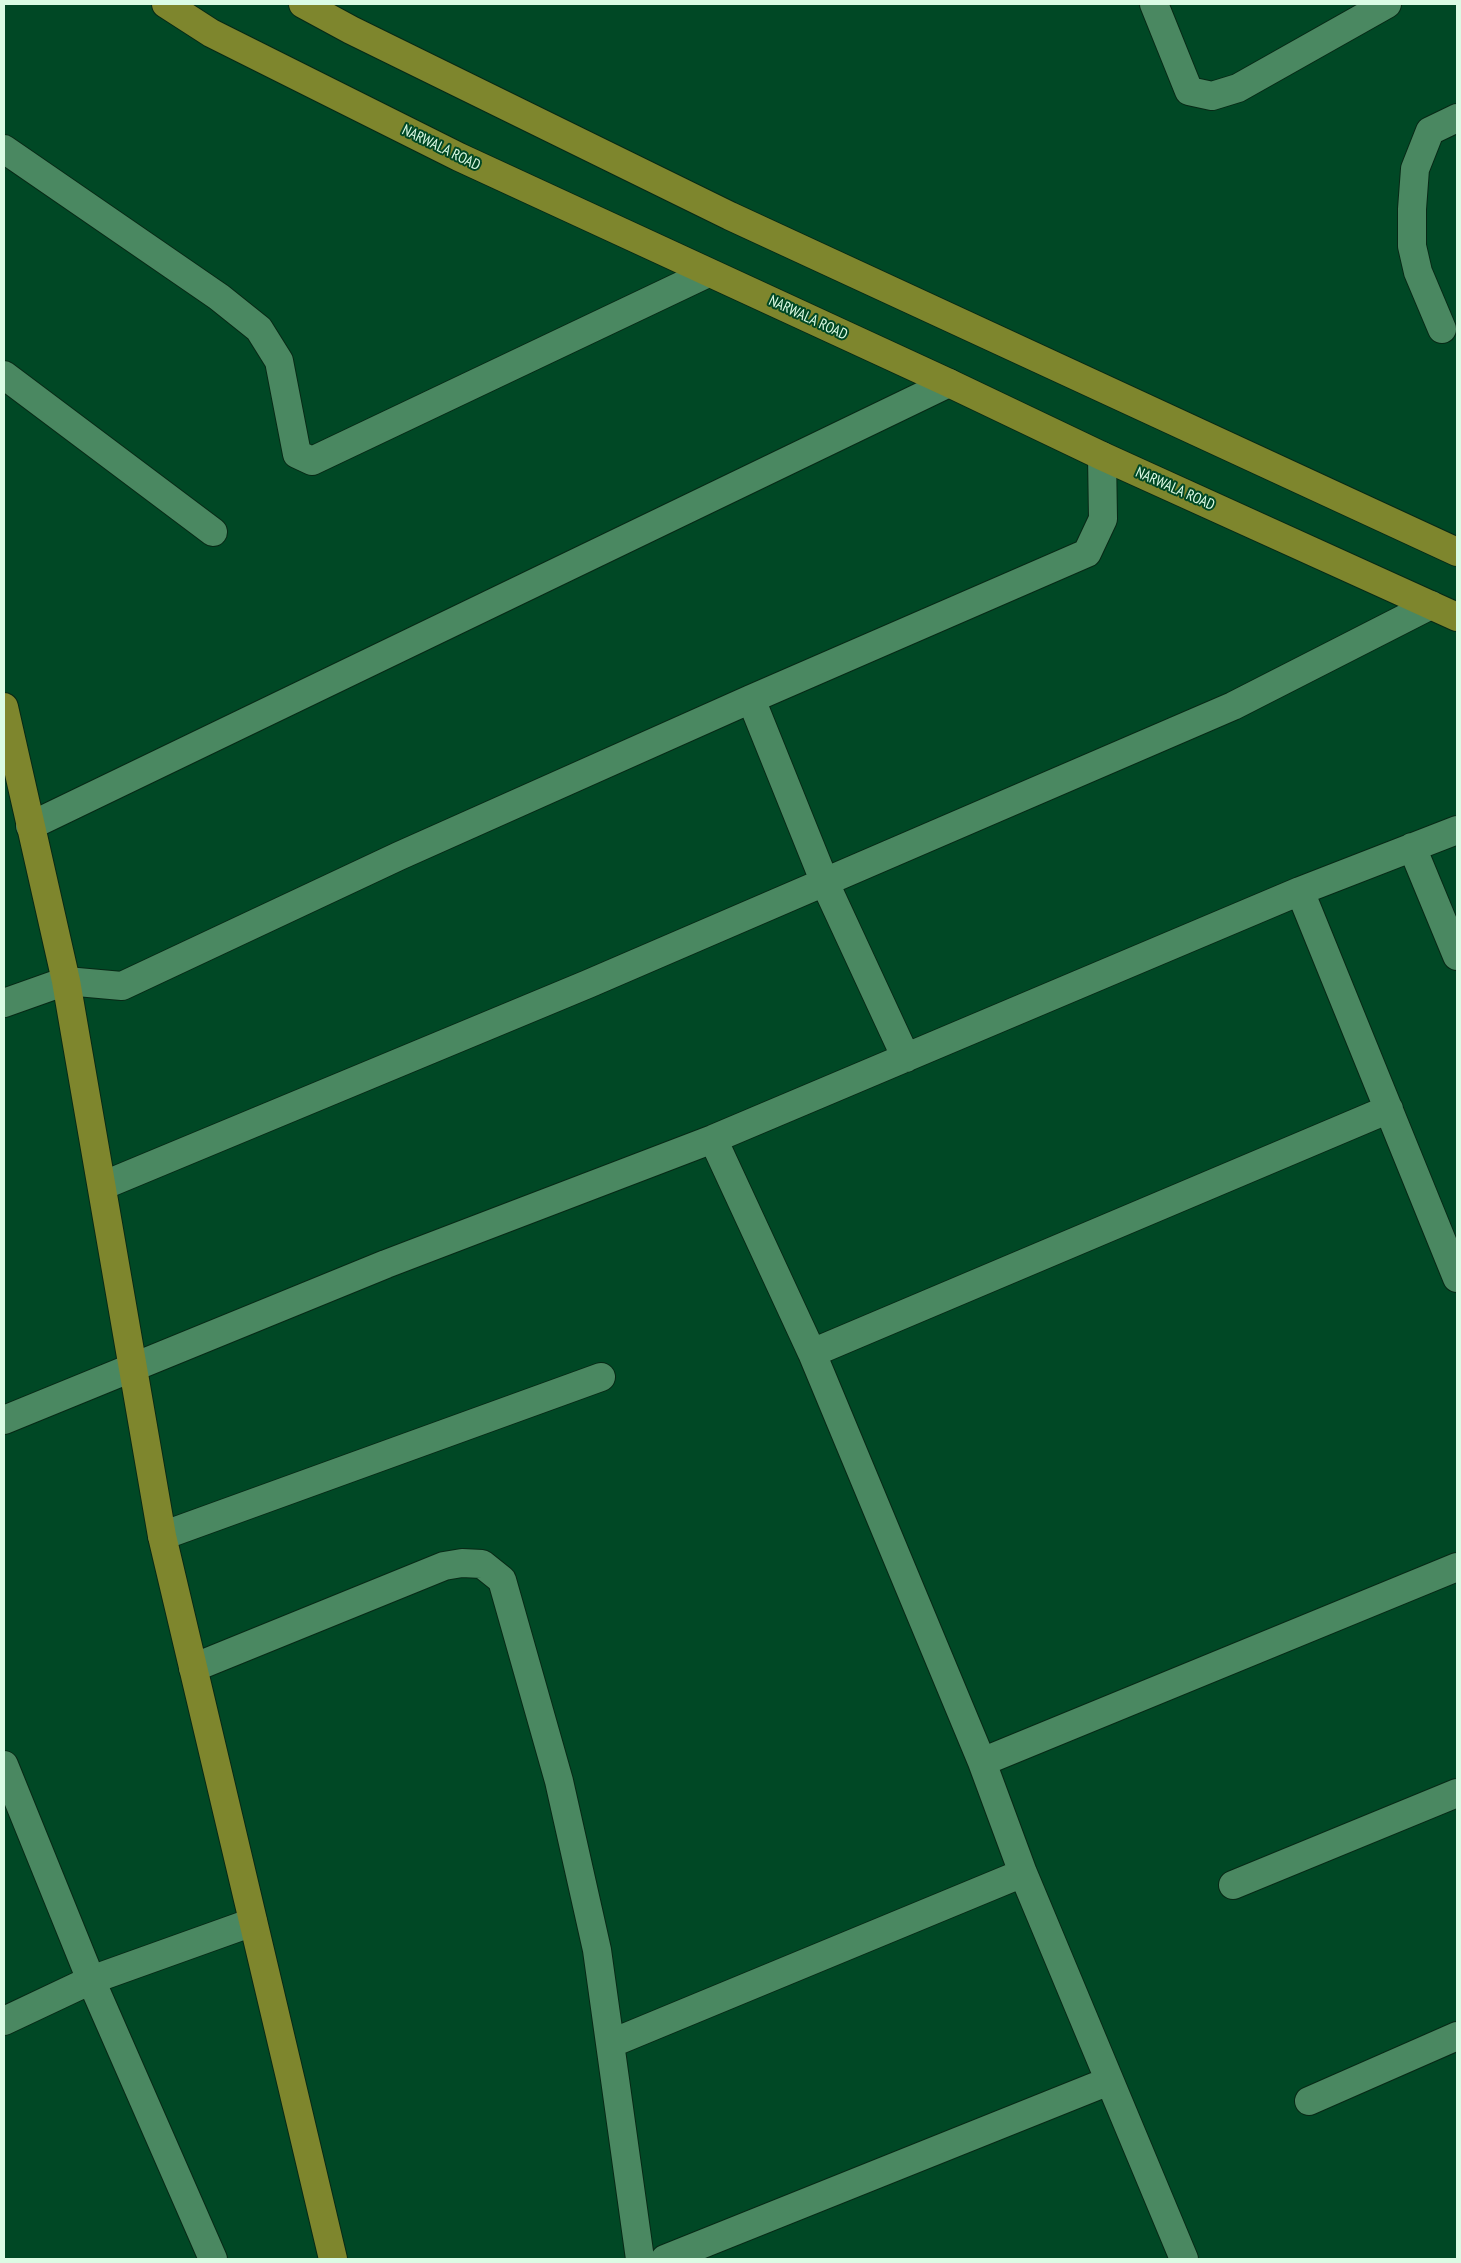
<!DOCTYPE html>
<style>
body{margin:0}
#map{position:relative;width:1461px;height:2263px;overflow:hidden;background:#004825;font-family:"PT Sans Narrow",sans-serif}
canvas{display:block}
.frame{position:absolute;inset:0;border:5px solid #dbfbe4;pointer-events:none}
</style>
<div id="map">
<canvas width="1461" height="2263"></canvas>
<div class="frame"></div>
</div>
<script>
const ctx = document.querySelector('canvas').getContext('2d');
ctx.lineJoin = 'round';
const shape = rows => new Path2D(rows.map(r => 'M' + r).join(''));
function stroke(path, color, width, dash) { ctx.strokeStyle = color; ctx.lineWidth = width; ctx.lineCap = dash ? 'butt' : 'round'; ctx.setLineDash(dash || []); ctx.stroke(path); }
function label(font, color, halo, rows, align = 'center') {
  ctx.font = font + ' "PT Sans Narrow",sans-serif'; ctx.lineWidth = 4; ctx.setLineDash([]); ctx.textBaseline = 'middle'; ctx.strokeStyle = halo; ctx.fillStyle = color; for (const [text, x, y, turn = 0] of rows) {
    ctx.save(); ctx.translate(x, y); ctx.rotate((+turn || 0) * Math.PI / 180); ctx.textAlign = isNaN(turn) ? turn : align; if (halo) ctx.strokeText(text, 0, 0); ctx.fillText(text, 0, 0); ctx.restore();
  }
}
const minor = shape([
 [1154,4,1189,91,1212,96,1238,88,1387,4],
 [4,149,219,297,259,329,279,361,297,454,312,461,708,273],
 [1442,329,1418,272,1412,246,1412,209,1415,169,1430,131,1457,118],
 [4,375,213,532],
 [751,699,825,883,906,1058],
 [30,826,949,383],
 [1412,847,1457,956],
 [1300,891,1457,1278],
 [4,1003,66,981,122,986,399,856,751,699,1087,553,1103,519,1102,456],
 [713,1139,812,1353,982,1762,1023,1873,1184,2259],
 [102,1186,588,984,1233,706,1431,605],
 [812,1353,1389,1109],
 [4,1420,386,1264,713,1139,1300,891,1457,830],
 [162,1536,601,1377],
 [193,1668,444,1566,462,1563,482,1564,502,1580,559,1781,597,1950,640,2259],
 [982,1762,1457,1567],
 [4,1765,91,1980,213,2259],
 [1233,1885,1457,1793],
 [4,2021,91,1980,253,1922],
 [612,2043,1023,1873],
 [1309,2101,1457,2036],
 [665,2259,1109,2081]
]);
const major = shape([
 [166,4,211,33,459,157,949,383,1102,456,1457,617],
 [303,4,351,30,730,216,1457,552],
 [4,707,66,981,162,1536,333,2259]
]);
const streetNames = [
 ["NARWALA ROAD",441,148,26],
 ["NARWALA ROAD",808,318,25],
 ["NARWALA ROAD",1175,489,24]
];
stroke(minor, '#072916', 30);
stroke(major, '#072916', 30);
stroke(minor, '#4a8861', 28);
stroke(major, '#7e862d', 28);
label('15px', '#dbfbe4', '#004825', streetNames);
</script>
